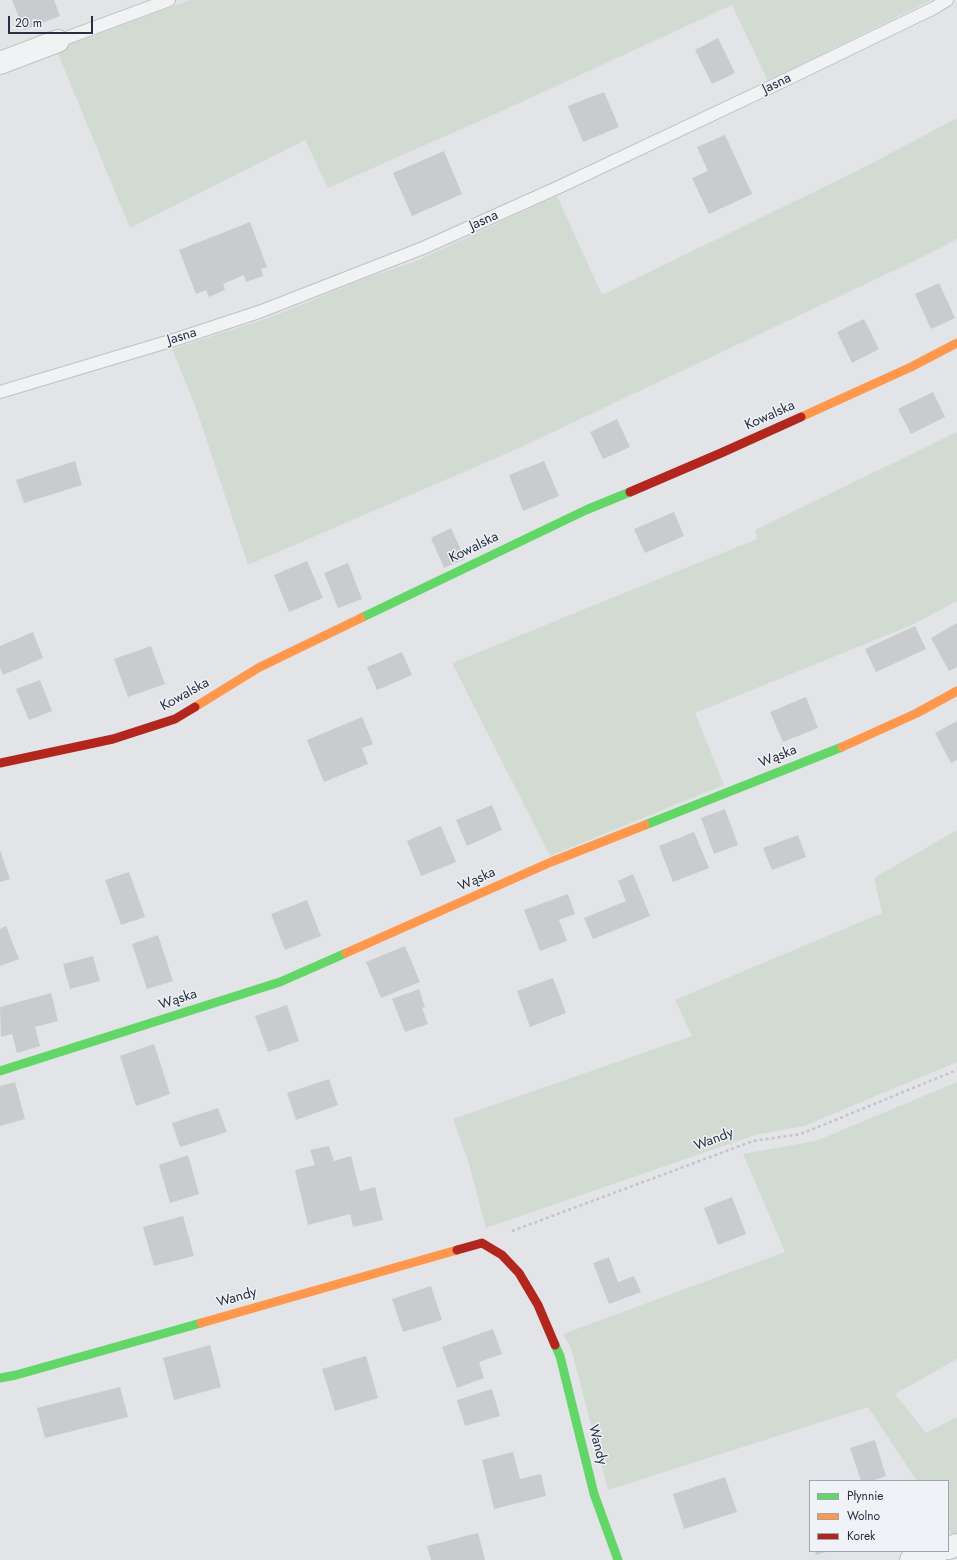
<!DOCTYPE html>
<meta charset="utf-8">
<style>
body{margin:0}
#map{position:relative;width:957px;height:1560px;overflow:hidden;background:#e2e4e7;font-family:Jost,sans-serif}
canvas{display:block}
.legend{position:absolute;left:809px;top:1480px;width:140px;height:72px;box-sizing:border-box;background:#eff2f6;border:1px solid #9fa4ad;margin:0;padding:5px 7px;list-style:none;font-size:12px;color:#282f40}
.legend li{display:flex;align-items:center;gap:8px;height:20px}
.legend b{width:20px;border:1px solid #9fa4ad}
.scale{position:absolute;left:8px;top:16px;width:85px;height:18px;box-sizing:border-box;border:2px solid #282f40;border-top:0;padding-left:5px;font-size:12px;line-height:14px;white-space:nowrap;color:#282f40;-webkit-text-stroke:3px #eff2f6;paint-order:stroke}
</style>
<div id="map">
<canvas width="957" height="1560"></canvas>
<ul class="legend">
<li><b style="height:5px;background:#63d668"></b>Płynnie</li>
<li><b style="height:5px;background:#ff974d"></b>Wolno</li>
<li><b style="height:5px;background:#b3261e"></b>Korek</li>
</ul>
<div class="scale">20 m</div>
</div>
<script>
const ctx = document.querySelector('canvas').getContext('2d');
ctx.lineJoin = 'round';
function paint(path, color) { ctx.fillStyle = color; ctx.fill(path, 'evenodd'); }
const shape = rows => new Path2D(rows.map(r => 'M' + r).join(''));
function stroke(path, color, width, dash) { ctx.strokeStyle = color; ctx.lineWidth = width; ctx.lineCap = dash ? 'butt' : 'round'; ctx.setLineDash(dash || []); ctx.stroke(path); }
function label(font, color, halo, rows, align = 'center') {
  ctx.font = font + ' Jost,sans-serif'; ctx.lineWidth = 3; ctx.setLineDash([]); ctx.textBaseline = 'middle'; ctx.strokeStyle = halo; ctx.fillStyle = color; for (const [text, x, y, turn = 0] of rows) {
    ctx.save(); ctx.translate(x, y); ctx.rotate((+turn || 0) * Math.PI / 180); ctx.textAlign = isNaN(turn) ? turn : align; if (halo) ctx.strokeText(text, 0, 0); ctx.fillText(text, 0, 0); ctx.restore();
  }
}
const green = shape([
 [190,0,931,0,768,81,732,5,502,111,328,188,305,140,130,228,56,49],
 [957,118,957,239,933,252,517,449,248,565,196,408,172,349,271,317,366,278,416,261,557,196,602,295,863,168],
 [957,432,957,601,912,625,695,713,724,785,550,856,452,663,757,539,755,530],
 [957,830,957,1062,804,1126,755,1135,486,1228,469,1164,453,1119,692,1036,675,1000,882,913,874,878],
 [957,1082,957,1359,895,1394,926,1433,957,1417,957,1539,955,1540,948,1528,948,1481,917,1481,868,1407,608,1490,571,1348,563,1334,785,1252,743,1154,816,1141]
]);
const building = shape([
 [12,0,54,0,60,16,24,30],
 [718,38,735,73,712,84,695,50],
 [604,92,619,127,583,142,568,106],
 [725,135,752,194,709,214,692,178,708,171,697,147],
 [444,151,462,194,412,216,393,173],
 [250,222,267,267,261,269,263,276,246,282,244,275,223,284,225,290,209,297,206,290,196,294,179,250],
 [939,283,955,318,931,329,915,294],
 [864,319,879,349,852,363,837,332],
 [933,392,945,417,911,434,898,409],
 [617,419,630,447,603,459,590,432],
 [75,461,82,485,24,503,16,480],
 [544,461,559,496,523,511,509,475],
 [674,512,684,536,645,553,634,529],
 [451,528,465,559,444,568,431,538],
 [307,561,323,598,289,612,274,575],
 [348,563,362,599,338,608,324,573],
 [957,623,957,667,949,671,931,638],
 [915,626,926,649,876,672,865,649],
 [33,632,43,658,3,675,0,667,0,646],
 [151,646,165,684,128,697,114,659],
 [402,652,412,675,377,690,367,667],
 [40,680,52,711,29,720,16,689],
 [806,697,818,728,783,742,770,712],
 [362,717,373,744,362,748,368,764,324,782,307,740],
 [957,721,957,760,951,763,935,733],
 [492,805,502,830,467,846,456,820],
 [725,809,738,845,714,854,701,818],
 [441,826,456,862,421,876,407,841],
 [694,832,709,868,673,882,659,846],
 [798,835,806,857,772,870,763,848],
 [0,850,10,879,0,882],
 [129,872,145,917,121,925,105,880],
 [633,874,650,916,593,939,584,918,626,901,618,881],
 [568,894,575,914,559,920,567,941,540,951,524,910],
 [307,900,321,936,285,950,271,914],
 [6,926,19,959,0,966,0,929],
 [158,935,173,981,147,989,132,944],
 [405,946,420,982,381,998,366,962],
 [93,956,100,981,70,989,63,964],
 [553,978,566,1013,530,1027,517,991],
 [419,989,425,1007,422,1008,428,1024,405,1032,392,999],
 [51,993,58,1021,35,1027,40,1046,17,1053,12,1034,1,1037,0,1007],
 [287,1005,299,1041,268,1052,255,1016],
 [154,1044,170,1094,136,1106,120,1056],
 [329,1079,338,1105,296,1120,287,1093],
 [15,1082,25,1119,0,1126,0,1086],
 [218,1108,227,1132,180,1147,172,1123],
 [329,1146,334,1161,351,1156,360,1191,375,1187,383,1220,353,1227,350,1214,308,1225,295,1170,315,1165,310,1150],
 [188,1155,199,1194,170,1203,159,1165],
 [732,1197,746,1234,718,1245,704,1208],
 [183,1216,194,1256,154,1266,143,1227],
 [609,1257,618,1282,634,1276,641,1292,609,1304,593,1263],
 [431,1286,442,1320,403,1332,392,1299],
 [493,1329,502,1354,479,1362,484,1378,457,1388,442,1347],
 [210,1345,221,1387,174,1400,163,1358],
 [366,1356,378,1398,335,1411,322,1369],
 [120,1387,128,1417,45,1438,37,1408],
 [492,1389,500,1416,465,1426,457,1400],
 [875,1440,886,1476,872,1481,861,1481,850,1448],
 [513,1452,520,1479,541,1474,546,1496,494,1509,482,1460],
 [725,1477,737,1512,684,1529,673,1494],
 [478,1533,485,1560,431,1560,427,1546],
 [815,1551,828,1551,816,1555]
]);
const path = shape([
 [512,1231,753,1141,801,1134,957,1070]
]);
const lane = shape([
 [58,41,169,0],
 [0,392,177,339,259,312,423,248,559,187,779,83,934,8,947,0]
]);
const street = shape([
 [0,63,58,41],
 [948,1548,957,1545],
 [911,1560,939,1551]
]);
const fast = shape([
 [361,618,586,510,630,492],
 [645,825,842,747],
 [0,1071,280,982,346,953],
 [555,1345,560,1356,594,1494,618,1560],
 [0,1378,16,1375,201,1323]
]);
const slow = shape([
 [801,417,911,367,957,343],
 [195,707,258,668,361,618],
 [842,747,917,713,957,691],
 [346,953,551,862,645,825],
 [201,1323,457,1250]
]);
const jam = shape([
 [630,492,721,453,801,417],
 [0,763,113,739,175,719,195,707],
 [457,1250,482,1243,502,1255,519,1273,538,1305,555,1345]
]);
const streetNames = [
 ["Jasna",777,84,-26],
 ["Jasna",484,221,-24],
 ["Jasna",182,337,-17],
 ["Kowalska",770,416,-24],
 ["Kowalska",474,548,-26],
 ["Kowalska",185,695,-29],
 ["Wąska",778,757,-22],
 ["Wąska",477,880,-24],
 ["Wąska",178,1000,-18],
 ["Wandy",714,1140,-21],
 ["Wandy",237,1298,-16],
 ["Wandy",597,1445,76]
];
paint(green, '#d2dbd2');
paint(building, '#c9cbcf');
stroke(lane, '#bfc1c4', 14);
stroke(street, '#bfc1c4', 24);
stroke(path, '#c3c5ca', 2.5, [3, 3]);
stroke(lane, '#f1f2f3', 12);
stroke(street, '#f1f2f3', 22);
stroke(fast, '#63d668', 9);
stroke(slow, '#ff974d', 9);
stroke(jam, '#b3261e', 9);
label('14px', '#282f40', '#eff2f6', streetNames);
</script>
